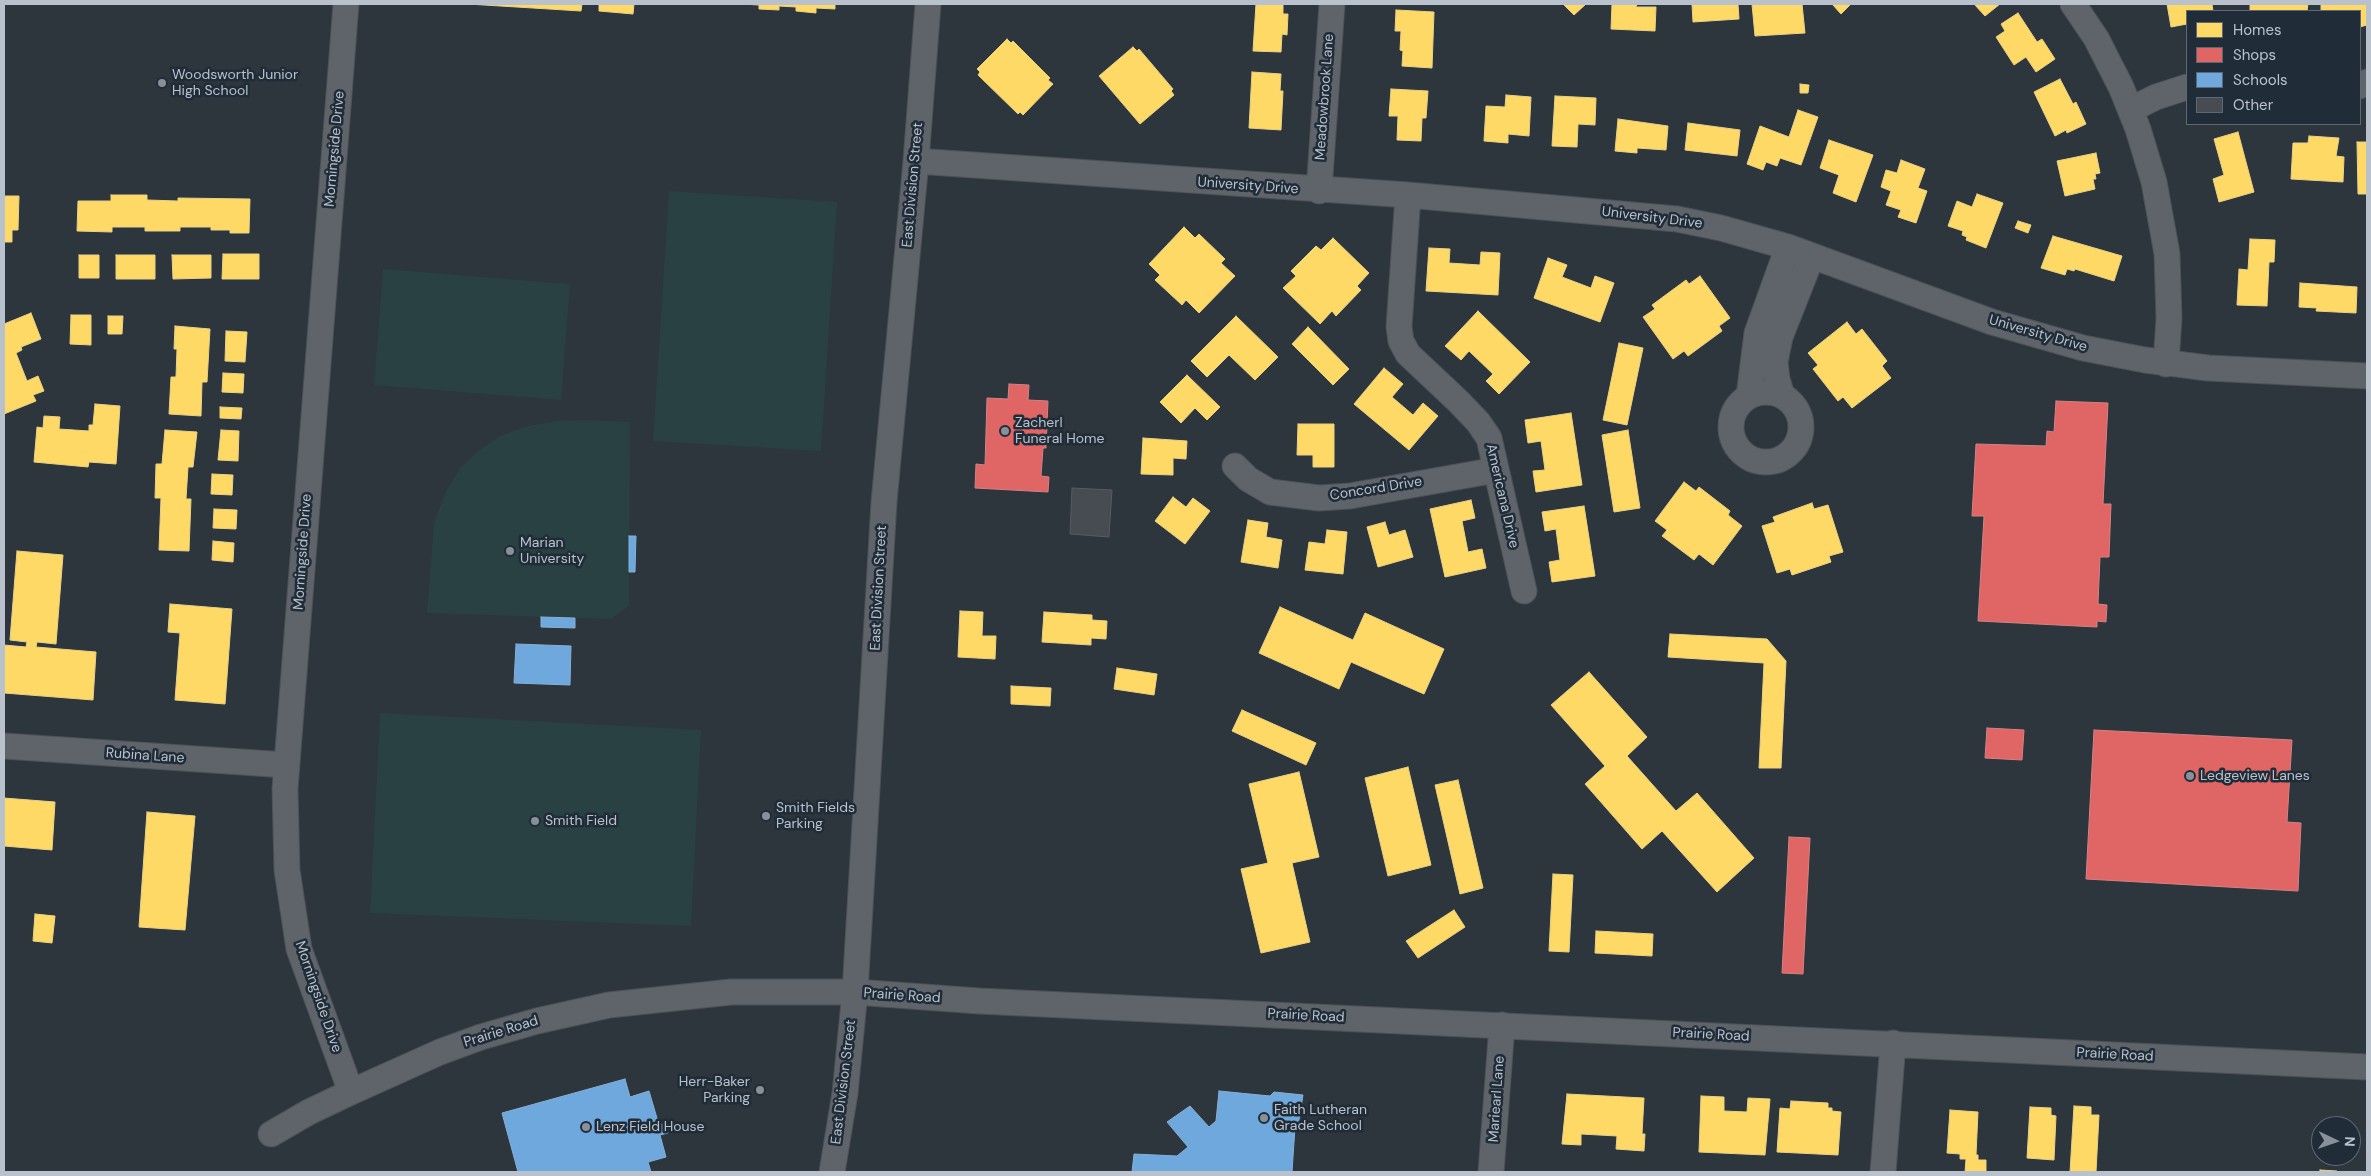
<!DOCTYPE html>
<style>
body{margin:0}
#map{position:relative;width:2371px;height:1176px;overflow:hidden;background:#2d353d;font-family:"DM Sans",sans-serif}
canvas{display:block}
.frame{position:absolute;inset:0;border:5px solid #b9c2cc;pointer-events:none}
.legend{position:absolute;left:2186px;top:10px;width:175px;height:115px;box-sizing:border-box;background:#202c38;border:1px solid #5d6873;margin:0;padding:6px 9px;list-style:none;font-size:15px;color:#b9c2cc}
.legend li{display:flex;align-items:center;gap:10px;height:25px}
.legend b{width:25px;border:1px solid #5d6873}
.north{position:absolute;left:2311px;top:1116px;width:50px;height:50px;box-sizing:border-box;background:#202c38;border:1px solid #5d6873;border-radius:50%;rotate:93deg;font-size:14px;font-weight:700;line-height:20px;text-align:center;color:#b9c2cc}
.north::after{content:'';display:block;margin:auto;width:18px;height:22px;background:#88919a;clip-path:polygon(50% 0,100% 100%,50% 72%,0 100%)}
</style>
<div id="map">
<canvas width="2371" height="1176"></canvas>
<div class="frame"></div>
<ul class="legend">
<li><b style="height:14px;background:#ffd966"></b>Homes</li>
<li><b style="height:14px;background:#e06666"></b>Shops</li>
<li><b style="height:14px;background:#6fa8dc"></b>Schools</li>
<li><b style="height:14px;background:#464c52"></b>Other</li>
</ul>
<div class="north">N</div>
</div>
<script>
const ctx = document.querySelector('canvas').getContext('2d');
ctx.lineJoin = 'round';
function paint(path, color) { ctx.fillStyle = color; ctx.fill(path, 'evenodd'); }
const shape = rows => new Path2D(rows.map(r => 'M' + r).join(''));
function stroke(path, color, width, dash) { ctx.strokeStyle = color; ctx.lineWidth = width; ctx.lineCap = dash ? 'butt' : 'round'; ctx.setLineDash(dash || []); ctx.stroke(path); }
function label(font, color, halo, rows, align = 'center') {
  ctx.font = font + ' "DM Sans",sans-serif'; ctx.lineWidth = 5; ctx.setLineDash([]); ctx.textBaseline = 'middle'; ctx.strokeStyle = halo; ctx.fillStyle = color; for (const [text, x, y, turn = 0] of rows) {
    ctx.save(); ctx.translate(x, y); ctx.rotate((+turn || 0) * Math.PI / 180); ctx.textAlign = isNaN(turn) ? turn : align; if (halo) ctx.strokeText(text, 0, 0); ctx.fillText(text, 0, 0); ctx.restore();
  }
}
const green = shape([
 [669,191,837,202,821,451,653,441],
 [383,269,570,284,561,400,374,385],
 [583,420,630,422,629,606,611,619,427,613,434,523,446,491,460,468,478,451,500,436,528,426,558,421],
 [380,713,701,730,691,926,370,913]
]);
const homes = shape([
 [468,4,582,4,581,11,468,4],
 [599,4,634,4,633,14,599,11,599,4],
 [742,4,835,4,835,9,816,8,816,13,796,11,796,7,779,6,779,10,759,9,759,5,742,4],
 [1256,4,1283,4,1283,14,1288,14,1287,35,1282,34,1281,52,1253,51,1256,4],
 [1563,4,1586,4,1574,15,1563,4],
 [1612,4,1637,4,1636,7,1656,7,1655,31,1611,29,1612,4],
 [1692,4,1738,4,1739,19,1693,22,1692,4],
 [1752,4,1802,4,1805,33,1755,36,1752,4],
 [1832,4,1851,4,1841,14,1832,4],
 [1974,4,2000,4,1985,16,1974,4],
 [2167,4,2212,4,2213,11,2187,11,2187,24,2171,27,2167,4],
 [2250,4,2308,4,2307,11,2250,11,2250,4],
 [2321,4,2367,4,2367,25,2360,27,2360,11,2321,11,2321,4],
 [1396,10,1434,12,1432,68,1402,66,1403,51,1400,50,1401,31,1395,31,1396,10],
 [2018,13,2037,42,2042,39,2055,59,2036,72,2026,57,2014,65,1996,37,2005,31,2001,24,2018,13],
 [1007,39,1011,43,1013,41,1050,78,1048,80,1053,84,1023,115,1020,112,1018,114,978,75,980,72,977,69,1007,39],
 [1133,47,1137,51,1139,49,1173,89,1171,91,1174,95,1140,124,1099,76,1133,47],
 [1252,72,1281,74,1280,91,1283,91,1281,130,1249,128,1252,72],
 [2060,79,2073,104,2076,102,2086,124,2067,133,2066,130,2055,136,2034,92,2060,79],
 [1800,84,1809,85,1808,93,1800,93,1800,84],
 [1391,89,1428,91,1426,118,1422,118,1421,141,1397,140,1398,116,1389,116,1391,89],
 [1506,95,1531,97,1529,136,1508,134,1508,143,1484,141,1486,106,1505,107,1506,95],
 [1555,96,1596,98,1595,125,1578,124,1577,147,1552,146,1555,96],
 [1798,110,1818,117,1801,165,1780,158,1777,166,1766,162,1763,170,1747,164,1760,126,1789,137,1798,110],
 [1618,119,1668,126,1666,150,1637,148,1637,153,1615,151,1618,119],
 [1688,123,1740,130,1737,156,1685,150,1688,123],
 [2238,132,2254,192,2219,202,2213,179,2224,175,2214,139,2238,132],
 [2309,136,2339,138,2336,156,2344,157,2343,182,2291,179,2293,143,2308,143,2309,136],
 [1829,140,1873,155,1856,202,1833,193,1839,175,1820,168,1829,140],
 [2357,142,2367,142,2367,194,2358,194,2357,142],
 [2096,153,2100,173,2095,174,2096,179,2093,179,2095,189,2065,196,2057,161,2096,153],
 [1901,160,1925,169,1918,188,1927,191,1916,223,1898,217,1901,210,1886,205,1891,191,1881,187,1886,170,1897,173,1901,160],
 [1977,194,2003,203,1986,248,1966,240,1967,237,1962,235,1963,231,1948,226,1957,201,1972,207,1977,194],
 [111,195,147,195,147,200,178,201,178,198,250,199,249,233,230,233,230,230,211,230,211,227,180,227,180,231,145,231,145,227,112,227,112,232,77,231,78,201,111,201,111,195],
 [4,196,19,196,18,230,12,230,12,242,4,242,4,196],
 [2018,221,2031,225,2028,233,2015,228,2018,221],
 [1184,227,1195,238,1199,234,1225,259,1221,263,1235,276,1199,313,1186,300,1182,305,1155,280,1160,275,1149,264,1184,227],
 [2053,236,2122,256,2114,281,2075,269,2074,271,2067,269,2065,275,2041,268,2053,236],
 [1333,238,1369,273,1357,286,1361,290,1336,316,1332,311,1320,324,1283,288,1296,276,1291,271,1316,246,1321,250,1333,238],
 [2250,239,2275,240,2274,262,2269,262,2267,306,2237,305,2239,269,2248,270,2250,239],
 [1429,248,1450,249,1449,263,1480,265,1481,252,1500,253,1498,295,1426,291,1429,248],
 [223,254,259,254,259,279,222,279,223,254],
 [79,255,99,255,99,278,79,278,79,255],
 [116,255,155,255,155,279,116,279,116,255],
 [172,255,211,255,211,278,173,279,172,255],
 [1548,258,1567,265,1562,277,1591,288,1595,276,1614,283,1600,322,1534,298,1548,258],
 [1700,276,1730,318,1719,326,1722,331,1688,356,1684,351,1673,359,1643,317,1655,309,1652,305,1686,280,1689,284,1700,276],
 [2300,283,2357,287,2356,313,2316,311,2317,308,2299,307,2300,283],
 [1478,311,1530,362,1499,394,1486,381,1493,374,1469,351,1461,360,1445,346,1478,311],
 [31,313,41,339,21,347,22,350,16,353,27,381,38,376,44,391,33,395,36,401,4,414,4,324,31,313],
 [71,315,91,315,91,345,70,344,71,315],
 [108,316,123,316,122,334,108,334,108,316],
 [1236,316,1278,357,1255,380,1229,355,1207,377,1191,361,1236,316],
 [1847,322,1856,334,1862,329,1887,361,1882,366,1891,378,1852,408,1843,397,1838,401,1813,369,1818,365,1808,353,1847,322],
 [175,326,210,329,207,382,202,382,201,416,169,414,171,377,176,377,177,349,174,349,175,326],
 [1308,327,1349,369,1333,385,1292,344,1308,327],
 [226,331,247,332,245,362,225,361,226,331],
 [1619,343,1643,348,1627,425,1603,420,1619,343],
 [1384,368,1403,384,1392,397,1413,415,1423,403,1438,416,1409,450,1354,404,1384,368],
 [223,373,244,374,243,393,222,392,223,373],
 [1187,375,1220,407,1207,420,1195,408,1181,423,1160,402,1187,375],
 [95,404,120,406,116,464,89,462,88,467,34,462,37,427,43,428,44,416,60,417,59,429,89,431,89,425,93,425,95,404],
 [220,407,242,408,241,419,220,418,220,407],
 [1571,413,1582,485,1536,492,1533,471,1545,470,1541,441,1528,443,1525,420,1571,413],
 [1298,424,1334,424,1334,467,1313,467,1313,455,1297,455,1298,424],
 [165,430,197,432,193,467,188,467,186,499,191,499,189,551,159,550,161,498,155,498,156,464,162,464,165,430],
 [221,430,239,431,238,461,218,460,221,430],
 [1628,430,1640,508,1614,512,1602,435,1628,430],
 [1143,438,1187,441,1186,459,1173,458,1173,475,1141,474,1143,438],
 [212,474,233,475,232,495,211,494,212,474],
 [1684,482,1696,491,1699,487,1730,511,1728,515,1742,526,1713,565,1699,554,1694,560,1662,536,1667,530,1655,521,1684,482],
 [1173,497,1186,507,1193,498,1210,511,1185,544,1155,521,1173,497],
 [1471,500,1475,518,1462,521,1468,552,1482,549,1486,568,1445,577,1430,509,1471,500],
 [1812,503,1814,509,1828,505,1843,552,1829,556,1831,562,1792,575,1790,569,1777,573,1762,526,1775,522,1773,517,1812,503],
 [1584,506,1595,576,1552,582,1549,562,1560,560,1556,529,1545,531,1542,512,1584,506],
 [214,509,237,510,236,529,213,528,214,509],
 [1248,520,1268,523,1266,537,1282,540,1278,568,1241,562,1248,520],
 [1385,522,1389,535,1405,530,1413,557,1378,567,1367,527,1385,522],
 [1327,530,1347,532,1343,574,1305,570,1309,542,1325,544,1327,530],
 [213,541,234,543,233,562,212,560,213,541],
 [17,551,63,555,56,644,37,642,36,647,96,652,93,700,4,693,4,645,26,647,27,642,10,640,17,551],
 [170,604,232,609,225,704,175,700,180,633,168,632,170,604],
 [1280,607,1353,640,1365,613,1444,649,1424,694,1351,662,1339,689,1259,653,1280,607],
 [960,611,983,612,982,636,996,636,995,659,958,657,960,611],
 [1044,612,1092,615,1092,620,1107,621,1106,639,1091,638,1091,645,1042,642,1044,612],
 [1670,634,1767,639,1786,661,1781,768,1759,768,1764,663,1668,657,1670,634],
 [1117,668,1157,674,1154,695,1114,689,1117,668],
 [1589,672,1647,737,1627,756,1676,811,1697,793,1754,858,1717,892,1662,831,1642,849,1585,784,1605,766,1551,705,1589,672],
 [1011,686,1051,688,1050,706,1011,704,1011,686],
 [1242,710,1316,743,1306,765,1232,731,1242,710],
 [1408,767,1431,865,1388,876,1365,778,1408,767],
 [1299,772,1319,857,1292,863,1310,942,1261,953,1241,869,1268,863,1249,784,1299,772],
 [1458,780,1483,888,1460,894,1435,785,1458,780],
 [4,798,55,802,52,850,4,846,4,798],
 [147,812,195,816,185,930,139,927,147,812],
 [1553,874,1573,875,1569,952,1549,951,1553,874],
 [1454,910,1465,927,1418,958,1406,941,1454,910],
 [35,914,55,916,52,943,33,941,35,914],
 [1596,931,1653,934,1652,956,1595,953,1596,931],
 [1567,1094,1644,1098,1642,1134,1645,1134,1644,1151,1616,1149,1617,1136,1581,1134,1581,1145,1562,1144,1567,1094],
 [1701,1096,1724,1097,1724,1111,1747,1112,1748,1098,1770,1099,1765,1155,1699,1152,1701,1096],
 [1791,1101,1828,1103,1828,1108,1832,1108,1832,1111,1841,1112,1838,1155,1777,1152,1780,1108,1790,1109,1791,1101],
 [2074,1106,2091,1107,2091,1115,2099,1115,2096,1172,2070,1172,2074,1106],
 [2030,1107,2051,1108,2051,1115,2056,1116,2054,1160,2027,1158,2030,1107],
 [1950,1110,1978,1112,1976,1155,1978,1155,1978,1160,1986,1160,1986,1172,1965,1172,1966,1159,1960,1159,1960,1154,1947,1153,1950,1110],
 [2320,1170,2337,1171,2337,1172,2320,1172,2320,1170]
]);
const shops = shape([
 [1009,384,1029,385,1028,400,1048,401,1046,448,1043,448,1041,476,1049,477,1048,492,975,488,976,464,985,465,987,398,1008,399,1009,384],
 [2056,401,2108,403,2103,504,2111,504,2109,557,2100,557,2098,604,2107,605,2106,622,2097,621,2097,627,1978,621,1984,516,1972,516,1976,444,2046,446,2047,431,2054,432,2056,401],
 [1987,728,2024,730,2022,760,1985,758,1987,728],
 [2094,730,2292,740,2287,822,2301,823,2298,891,2086,879,2094,730],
 [1789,837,1810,838,1803,974,1782,973,1789,837]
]);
const schools = shape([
 [629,536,636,536,635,572,629,572,629,536],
 [541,617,575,618,575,628,541,627,541,617],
 [516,644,571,646,570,685,514,683,516,644],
 [625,1079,630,1097,649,1091,659,1125,665,1123,668,1133,660,1135,666,1157,648,1162,651,1172,518,1172,502,1113,625,1079],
 [1219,1091,1270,1096,1274,1092,1303,1095,1299,1120,1295,1127,1292,1172,1132,1172,1134,1154,1177,1156,1188,1147,1167,1122,1190,1106,1209,1127,1216,1121,1219,1091]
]);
const building = shape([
 [1072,488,1112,490,1109,537,1070,534,1072,488]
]);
const minor = shape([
 [346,4,285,789,287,870,299,949,351,1092],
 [2073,4,2096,38,2121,87,2138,129,2154,182,2167,254,2169,318,2166,364],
 [2360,86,2367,82],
 [2132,112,2136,107,2156,97,2187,87],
 [916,161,1408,195,1677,219,1721,228,1788,247,1992,322,2083,348,2145,360,2208,368,2367,376],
 [1319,191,1332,4],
 [1408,195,1399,327,1401,341,1408,354,1459,402,1478,422,1489,438,1524,591],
 '1731 427a35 35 0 1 1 70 0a35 35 0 1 1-70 0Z',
 [1749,396,1757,333,1788,247],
 [1782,396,1777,379,1775,362,1780,337,1812,256],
 [1235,466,1248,479,1270,492,1319,498,1350,496,1496,470],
 [4,746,286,765],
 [271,1134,309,1112,351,1092,440,1052,481,1037,537,1021,609,1005,731,992,855,992,979,1001,2367,1067],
 [832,1172,845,1093,855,992,884,502,916,161,928,4],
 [1491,1172,1502,1025],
 [1883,1172,1893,1043]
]);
const markers = [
 [162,83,5,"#88919a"],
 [1005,431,5,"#88919a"],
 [510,551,5,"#88919a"],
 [2190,776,5,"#88919a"],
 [766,816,5,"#88919a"],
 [535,821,5,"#88919a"],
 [760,1090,5,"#88919a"],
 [1264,1118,5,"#88919a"],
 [586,1127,5,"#88919a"]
];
const poiNames = [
 ["Woodsworth Junior",172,75],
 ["High School",172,91],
 ["Zacherl",1015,423],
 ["Funeral Home",1015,439],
 ["Marian",520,543],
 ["University",520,559],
 ["Ledgeview Lanes",2200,776],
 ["Smith Fields",776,808],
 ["Parking",776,824],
 ["Smith Field",545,821],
 ["Herr-Baker",750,1082,"right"],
 ["Parking",750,1098,"right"],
 ["Faith Lutheran",1274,1110],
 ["Grade School",1274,1126],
 ["Lenz Field House",596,1127]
];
const streetNames = [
 ["Meadowbrook Lane",1325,97,-86],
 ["Morningside Drive",335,149,-85],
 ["East Division Street",913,185,-85],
 ["University Drive",1248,186,4],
 ["University Drive",1652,218,7],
 ["University Drive",2038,334,16],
 ["Concord Drive",1376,489,-9],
 ["Americana Drive",1502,496,77],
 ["Morningside Drive",303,552,-86],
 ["East Division Street",879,588,-87],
 ["Rubina Lane",145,756,4],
 ["Prairie Road",902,996,4],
 ["Morningside Drive",318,997,71],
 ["Prairie Road",1306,1016,3],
 ["Prairie Road",501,1032,-17],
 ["Prairie Road",1711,1035,3],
 ["Prairie Road",2115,1055,3],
 ["East Division Street",844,1082,-83],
 ["Mariearl Lane",1497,1099,-86]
];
paint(green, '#2a4143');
paint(homes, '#ffd966');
stroke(homes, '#ead285', 1);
paint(shops, '#e06666');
stroke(shops, '#d48285', 1);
paint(schools, '#6fa8dc');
stroke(schools, '#85b0d7', 1);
paint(building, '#464c52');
stroke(building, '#565c64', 1);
stroke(minor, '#4c5157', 27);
stroke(minor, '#5e646a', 25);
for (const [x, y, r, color] of markers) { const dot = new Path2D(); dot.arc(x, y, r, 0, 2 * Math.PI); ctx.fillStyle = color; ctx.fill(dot); stroke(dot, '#202c38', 2); }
label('14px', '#b9c2cc', '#202c38', poiNames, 'left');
label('14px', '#b9c2cc', '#202c38', streetNames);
</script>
